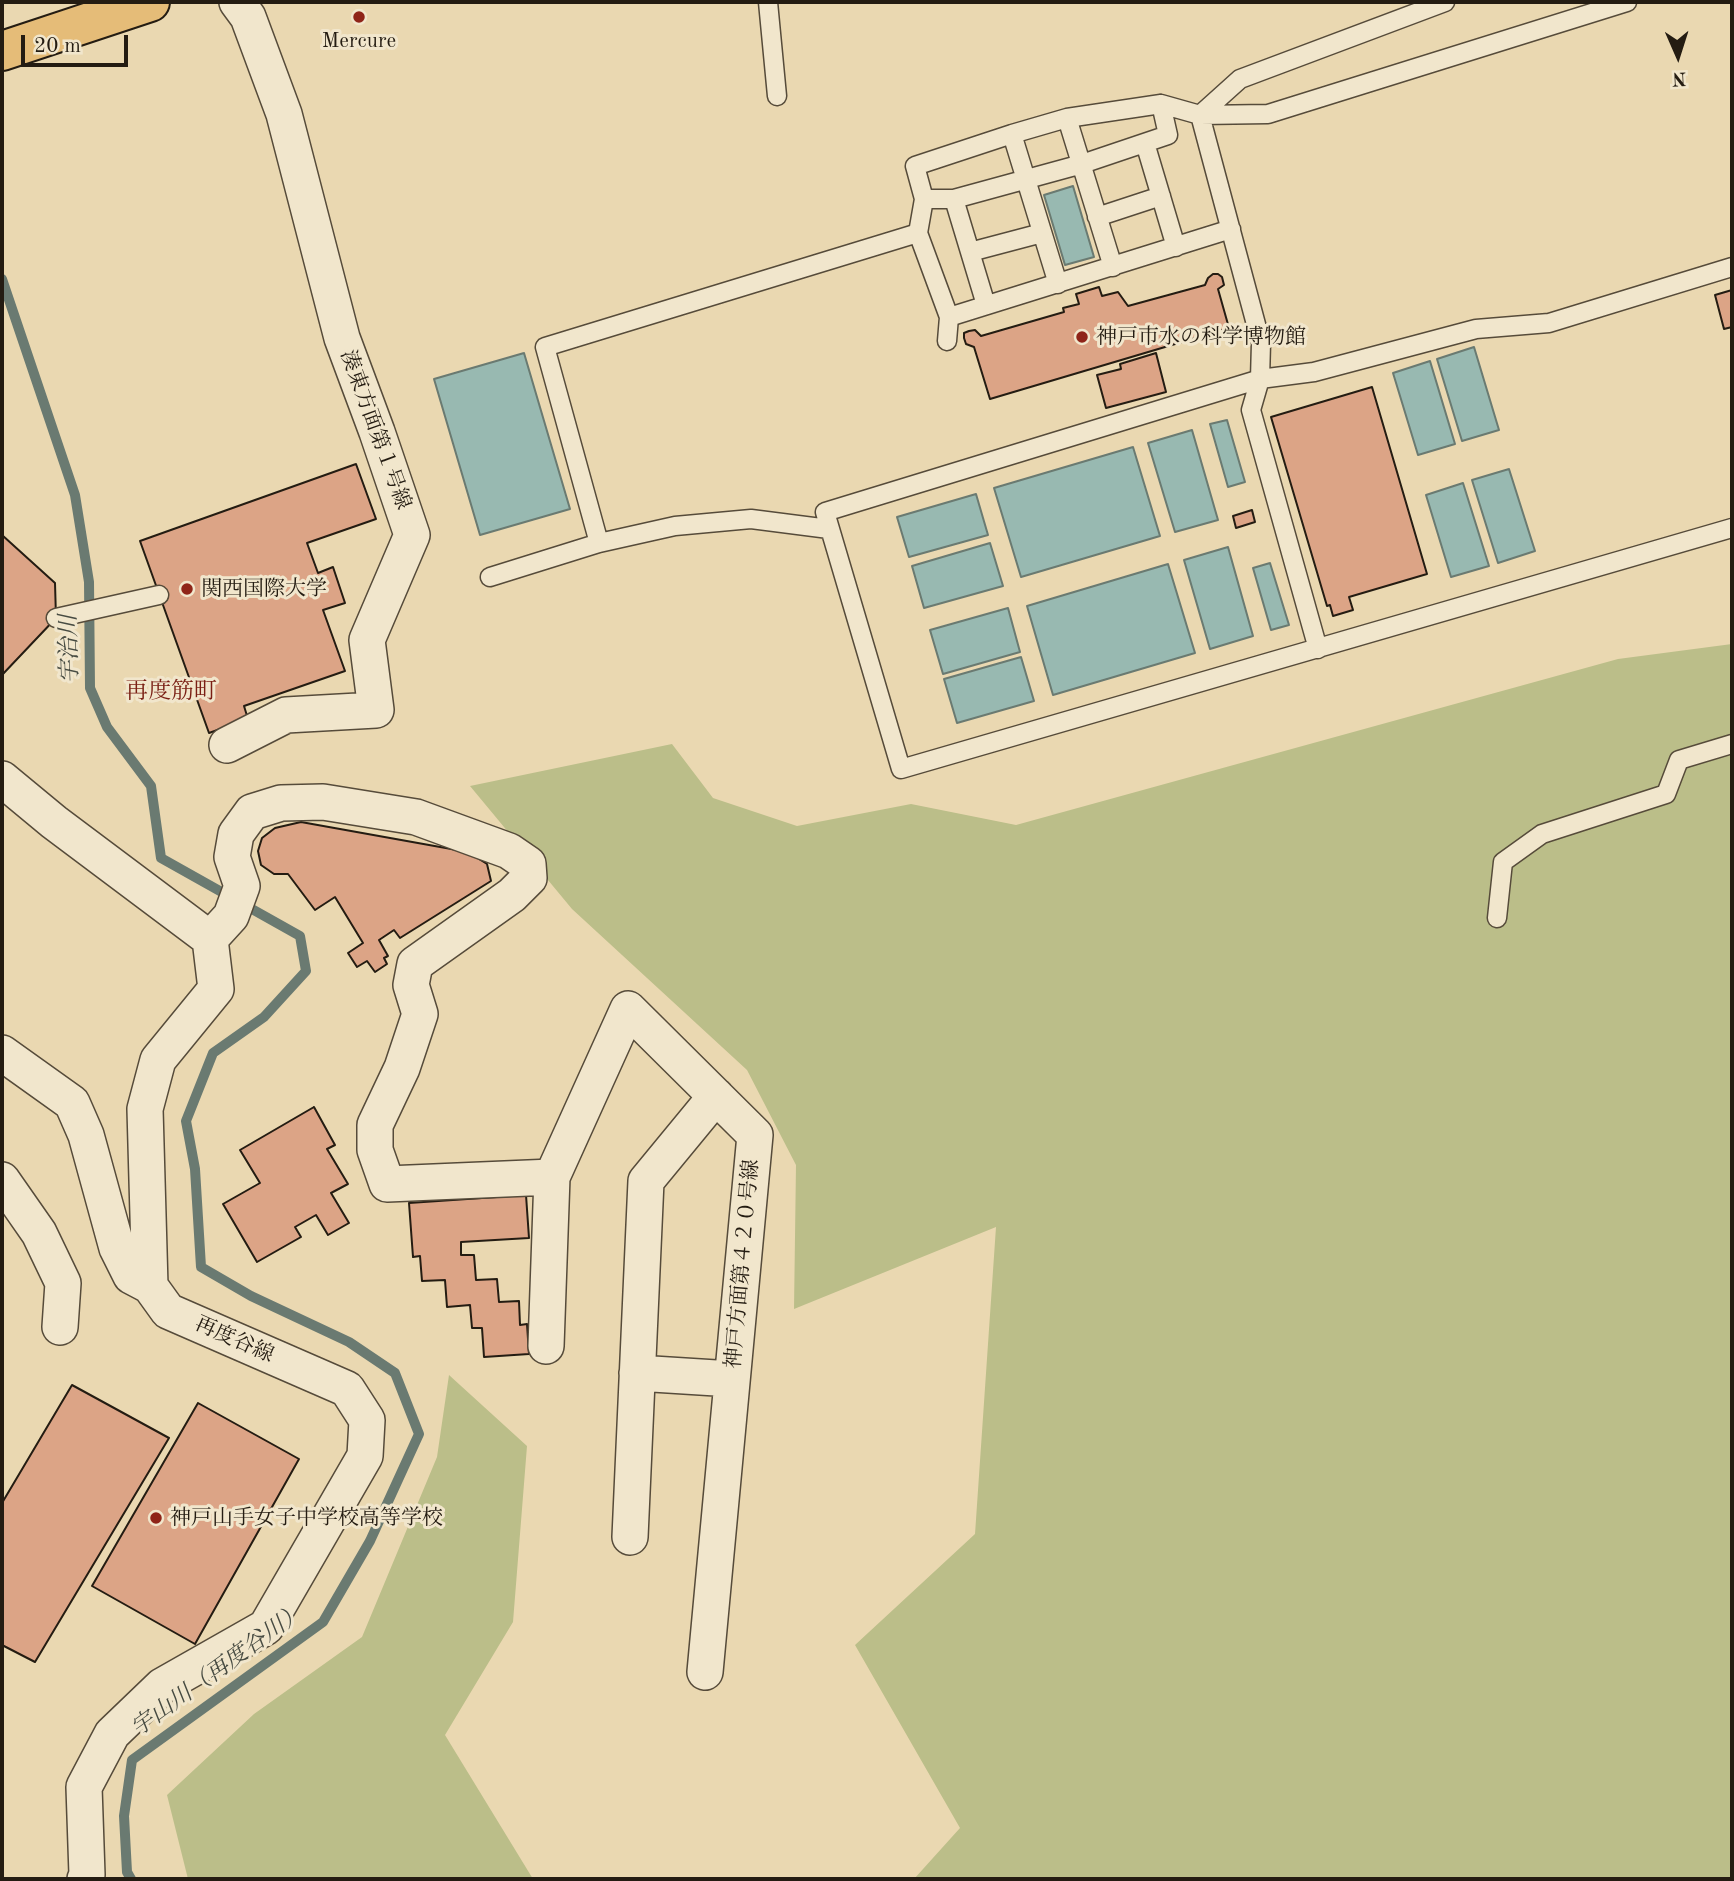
<!DOCTYPE html>
<meta charset="utf-8">
<style>
body{margin:0}
#map{position:relative;width:1734px;height:1881px;overflow:hidden;background:#ead8b1;font-family:"Old Standard TT",serif}
canvas{display:block}
.frame{position:absolute;inset:0;border:4px solid #241c12;pointer-events:none}
.north{position:absolute;left:1643px;top:21px;width:70px;height:70px;-webkit-text-stroke:5px #f1e6cc;paint-order:stroke;rotate:177deg;font-size:19px;font-weight:700;line-height:28px;text-align:center;color:#241c12}
.north::after{content:'';display:block;margin:auto;width:24px;height:32px;background:#241c12;clip-path:polygon(50% 0,100% 100%,50% 72%,0 100%)}
.scale{position:absolute;left:21px;top:35px;width:107px;height:32px;box-sizing:border-box;border:4px solid #241c12;border-top:0;padding-left:9px;font-size:21px;line-height:24px;white-space:nowrap;color:#241c12;-webkit-text-stroke:5px #f1e6cc;paint-order:stroke}
</style>
<div id="map">
<canvas width="1734" height="1881"></canvas>
<div class="frame"></div>
<div class="north">N</div>
<div class="scale">20 m</div>
</div>
<script>
const ctx = document.querySelector('canvas').getContext('2d');
ctx.lineJoin = 'round';
function paint(path, color) { ctx.fillStyle = color; ctx.fill(path, 'evenodd'); }
const shape = rows => new Path2D(rows.map(r => 'M' + r).join(''));
function stroke(path, color, width, dash) { ctx.strokeStyle = color; ctx.lineWidth = width; ctx.lineCap = dash ? 'butt' : 'round'; ctx.setLineDash(dash || []); ctx.stroke(path); }
function label(font, color, halo, rows, align = 'center') {
  ctx.font = font + ' "Old Standard TT","Noto Serif JP",serif'; ctx.lineWidth = 6; ctx.setLineDash([]); ctx.textBaseline = 'middle'; ctx.strokeStyle = halo; ctx.fillStyle = color; for (const [text, x, y, turn = 0] of rows) {
    ctx.save(); ctx.translate(x, y); ctx.rotate((+turn || 0) * Math.PI / 180); ctx.textAlign = isNaN(turn) ? turn : align; if (halo) ctx.strokeText(text, 0, 0); ctx.fillText(text, 0, 0); ctx.restore();
  }
}
const green = shape([
 [1732,644,1732,1879,914,1879,960,1828,855,1645,975,1534,996,1227,794,1309,796,1165,747,1070,572,909,470,786,672,744,713,798,797,826,911,804,1016,825,1618,659],
 [449,1375,527,1446,513,1622,445,1735,533,1879,188,1879,167,1795,254,1714,362,1637,437,1457]
]);
const water = shape([
 [1073,186,1094,257,1065,265,1044,195,1073,186],
 [1474,347,1499,430,1462,441,1437,359,1474,347],
 [524,353,570,509,480,535,434,379,524,353],
 [1430,361,1455,444,1418,455,1393,373,1430,361],
 [1227,420,1245,482,1228,487,1210,424,1227,420],
 [1192,430,1218,520,1175,532,1148,443,1192,430],
 [1133,447,1160,536,1021,577,994,488,1133,447],
 [1509,469,1535,551,1498,563,1472,480,1509,469],
 [1463,483,1489,566,1451,577,1426,495,1463,483],
 [976,494,988,535,909,557,897,517,976,494],
 [990,543,1003,586,924,608,912,566,990,543],
 [1228,547,1253,636,1210,649,1184,560,1228,547],
 [1270,563,1289,625,1271,630,1253,568,1270,563],
 [1168,564,1195,653,1053,695,1027,606,1168,564],
 [1008,608,1020,652,943,674,930,630,1008,608],
 [1021,657,1034,701,957,723,944,679,1021,657]
]);
const stream = shape([
 [2,279,75,495,89,582,90,688,107,727,151,786,161,858,300,936,306,971,264,1017,213,1053,186,1121,195,1169,201,1267,251,1296,349,1342,395,1373,419,1434,370,1541,323,1622,132,1760,124,1816,127,1872,131,1879]
]);
const building = shape([
 [1213,274,1218,274,1222,277,1224,285,1218,289,1229,328,990,399,974,347,966,344,964,338,964,333,969,331,975,330,981,336,1064,312,1063,308,1079,304,1076,294,1099,287,1102,296,1118,292,1128,306,1205,285,1208,278,1213,274],
 [1732,290,1732,327,1724,329,1715,295,1732,290],
 [1156,353,1166,392,1106,408,1097,375,1121,369,1120,364,1156,353],
 [1372,387,1427,574,1349,597,1353,610,1333,616,1330,605,1327,606,1271,417,1372,387],
 [356,464,376,519,307,543,318,573,333,567,345,603,323,610,345,671,244,706,248,719,209,733,140,541,356,464],
 [1252,510,1255,522,1236,528,1233,516,1252,510],
 [2,535,55,583,56,618,2,675,2,535],
 [301,822,468,852,487,864,491,881,400,938,394,930,379,940,388,956,384,958,387,964,375,972,367,961,357,967,348,953,363,943,335,897,315,910,288,874,274,874,261,865,258,851,262,838,275,828,301,822],
 [314,1107,335,1145,327,1149,348,1184,331,1193,349,1223,328,1235,316,1215,295,1227,301,1237,257,1262,223,1204,260,1183,240,1150,314,1107],
 [526,1195,529,1238,461,1242,461,1255,474,1255,476,1280,497,1279,499,1302,519,1301,520,1325,527,1324,529,1354,484,1357,482,1328,472,1328,470,1305,447,1307,445,1280,422,1281,420,1256,413,1257,409,1203,526,1195],
 [72,1385,169,1438,35,1662,2,1645,2,1503,72,1385],
 [198,1403,299,1459,195,1644,92,1586,198,1403]
]);
const service = shape([
 [768,2,777,96],
 [1200,115,1261,343,1260,379,1251,410,1318,649],
 [1200,115,1240,79,1445,2],
 [1067,118,1113,267],
 [1012,134,1058,284],
 [1145,143,1176,247],
 [924,199,954,199,1082,164,1168,135,1161,104],
 [954,199,986,305],
 [1097,217,1161,196],
 [918,233,949,317,947,341],
 [970,252,1042,233],
 [1732,267,1549,323,1476,329,1314,372,1260,379,825,512,901,769,1732,528],
 [949,317,1231,229],
 [599,543,545,347,918,233,924,199,915,166,1012,134,1067,118,1161,104,1200,115,1268,114,1627,2],
 [490,577,599,543,675,526,751,519,829,529],
 [56,618,159,595],
 [1497,918,1503,862,1542,834,1666,794,1679,760,1732,744]
]);
const minor = shape([
 [227,745,286,715,376,710,367,640,412,535,377,432,342,338,284,114,248,17,237,2],
 [2,779,54,822,210,939,216,989,158,1060,145,1109,150,1286,168,1311,347,1389,367,1420,365,1456,266,1627,162,1686,112,1734,84,1787,87,1875,85,1879],
 [210,939,231,916,242,886,232,857,236,834,252,812,281,803,323,802,416,817,509,851,528,864,529,878,512,895,415,964,411,985,420,1014,402,1068,375,1125,375,1150,387,1184,552,1177,628,1009,755,1135,705,1672],
 [2,1053,72,1103,86,1135,117,1248,131,1276,150,1286],
 [2,1180,39,1233,63,1283,60,1327],
 [546,1346,552,1177],
 [637,1373,732,1379],
 [630,1537,646,1181,716,1096]
]);
const primary = shape([
 [2,51,150,2]
]);
const markers = [
 [359,17,7,"#8f2418"],
 [1082,337,7,"#8f2418"],
 [187,589,7,"#8f2418"],
 [156,1518,7,"#8f2418"]
];
const poiNames = [
 ["Mercure",359,41,"center"],
 ["神戸市水の科学博物館",1096,337],
 ["関西国際大学",201,589],
 ["神戸山手女子中学校高等学校",170,1518]
];
const streetNames = [
 ["湊東方面第１号線",375,430,70],
 ["神戸方面第４２０号線",743,1264,-85],
 ["再度谷線",234,1340,24]
];
const waterNames = [
 ["宇治川",70,649,-92],
 ["宇山川（再度谷川）",218,1671,-36]
];
const neighbourhoodNames = [
 ["再度筋町",171,692]
];
paint(green, '#bbbe89');
paint(water, '#98b9b1');
stroke(water, '#6a7a71', 2);
stroke(stream, '#6a7a71', 10);
paint(building, '#dca486');
stroke(building, '#241c12', 2);
stroke(service, '#564b3a', 21);
stroke(minor, '#564b3a', 38);
stroke(primary, '#241c12', 42);
stroke(service, '#f1e6cc', 18);
stroke(minor, '#f1e6cc', 35);
stroke(primary, '#e5bc78', 38);
for (const [x, y, r, color] of markers) { const dot = new Path2D(); dot.arc(x, y, r, 0, 2 * Math.PI); ctx.fillStyle = color; ctx.fill(dot); stroke(dot, '#f1e6cc', 2.5); }
label('21px', '#241c12', '#f1e6cc', poiNames, 'left');
label('21px', '#241c12', '#f1e6cc', streetNames);
label('italic 23px', '#474b42', '#f1e6cc', waterNames);
label('23px', '#7a1f14', '#f1e6cc', neighbourhoodNames);
</script>
